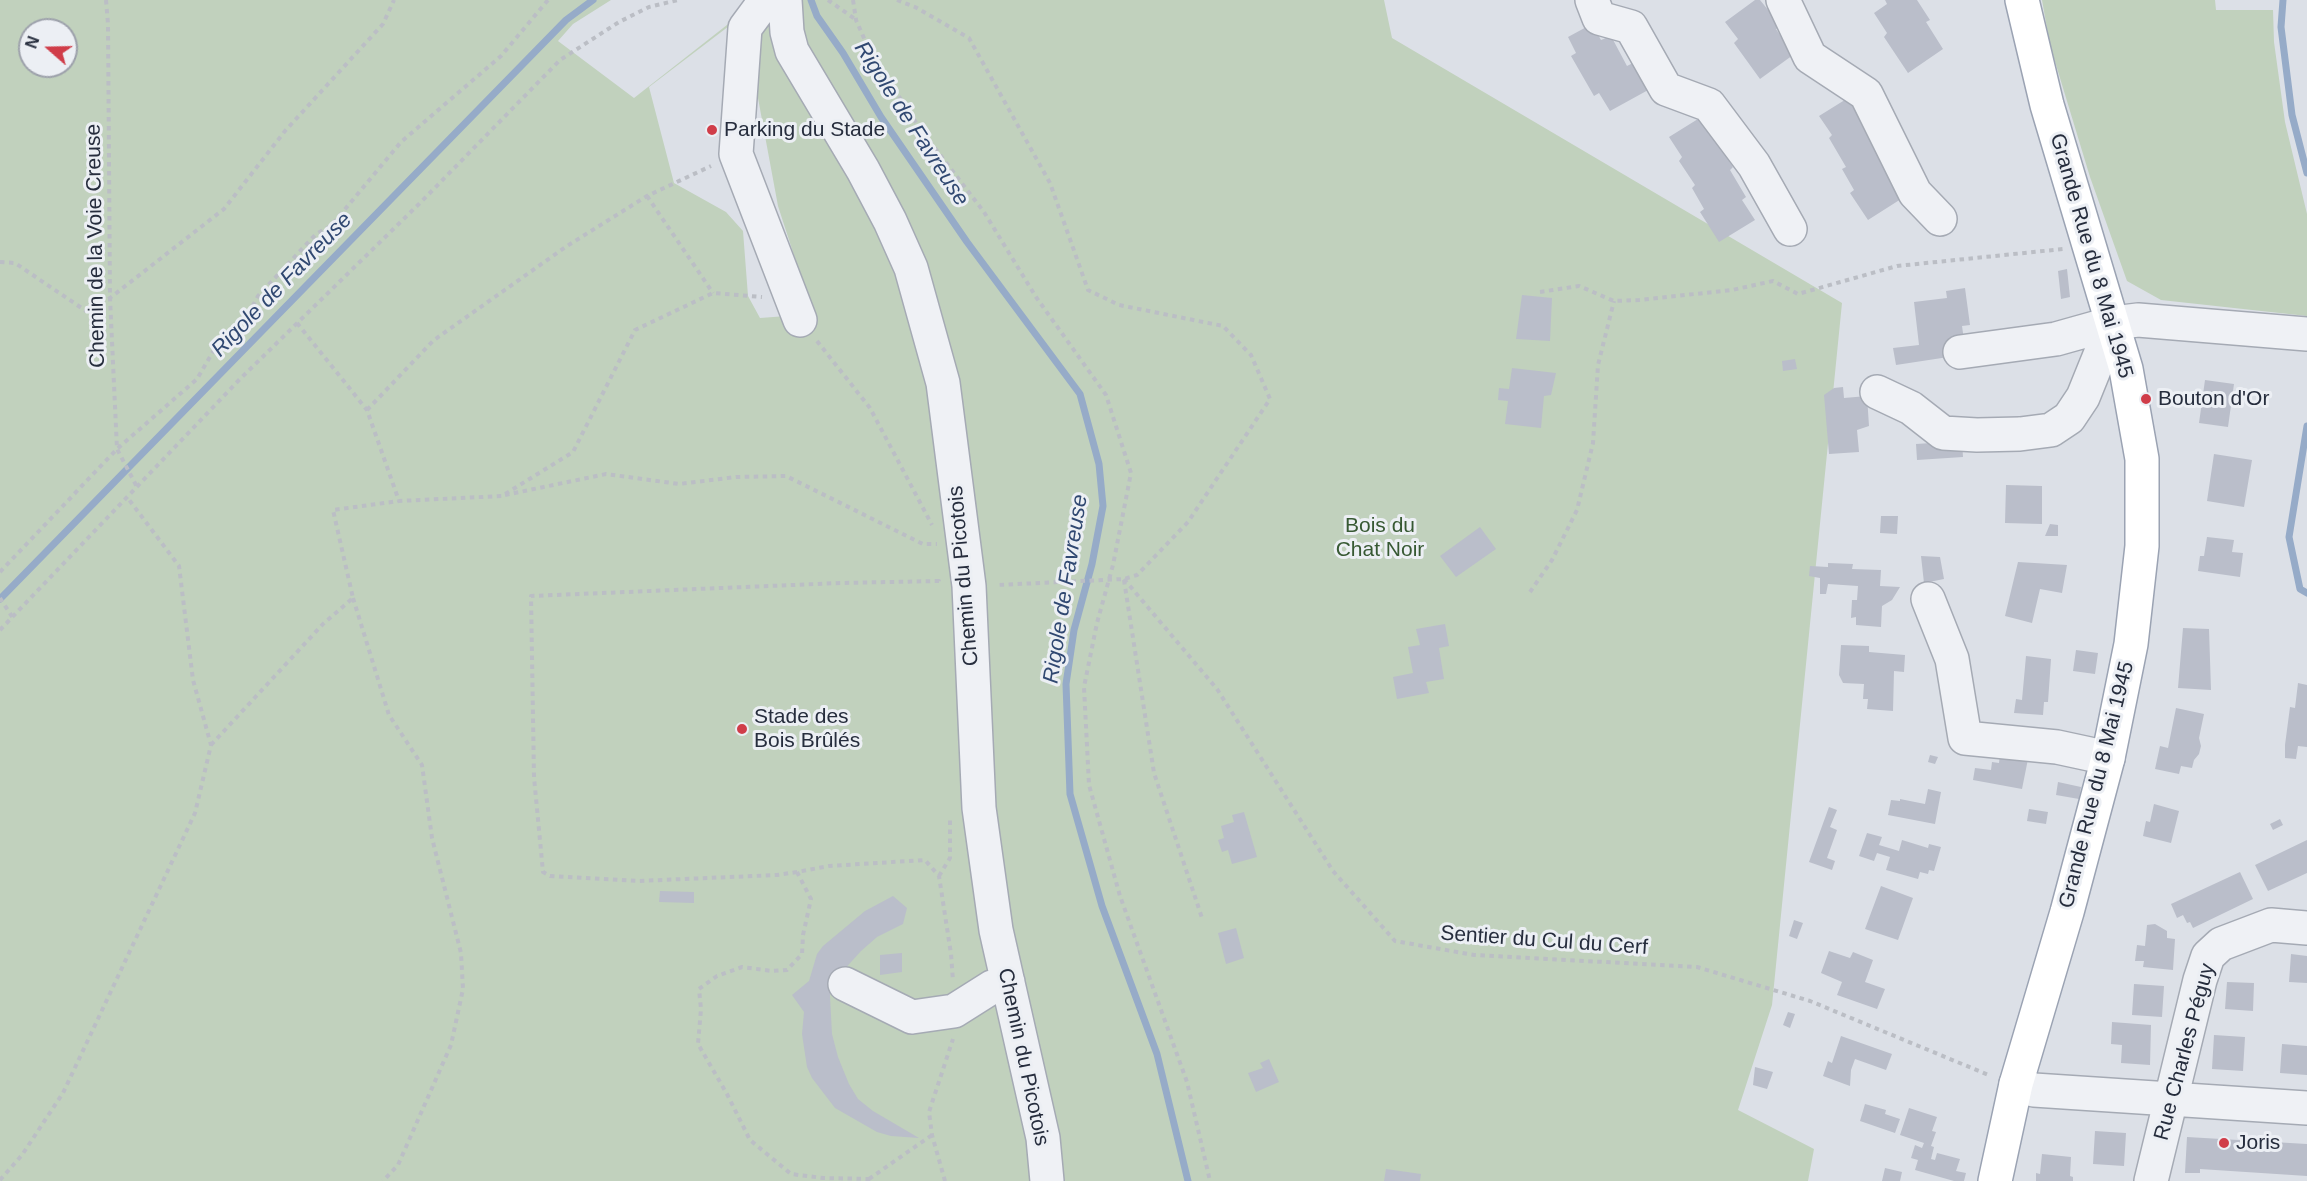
<!DOCTYPE html>
<meta charset="utf-8">
<style>
body{margin:0}
#map{position:relative;width:2307px;height:1181px;overflow:hidden;background:#dce0e7;font-family:Arial,sans-serif}
canvas{display:block}
.north{position:absolute;left:18px;top:18px;width:60px;height:60px;box-sizing:border-box;background:#eceff4;border:2px solid #9da1ab;border-radius:50%;rotate:290deg;font-size:16px;font-weight:700;line-height:24px;text-align:center;color:#262d3d}
.north::after{content:'';display:block;margin:auto;width:21px;height:27px;background:#d03d49;clip-path:polygon(50% 0,100% 100%,50% 72%,0 100%)}
</style>
<div id="map">
<canvas width="2307" height="1181"></canvas>
<div class="north">N</div>
</div>
<script>
const ctx = document.querySelector('canvas').getContext('2d');
ctx.lineJoin = 'round';
function paint(path, color) { ctx.fillStyle = color; ctx.fill(path, 'evenodd'); }
const shape = rows => new Path2D(rows.map(r => 'M' + r).join(''));
function stroke(path, color, width, dash) { ctx.strokeStyle = color; ctx.lineWidth = width; ctx.lineCap = dash ? 'butt' : 'round'; ctx.setLineDash(dash || []); ctx.stroke(path); }
function label(font, color, halo, rows, align = 'center') {
  ctx.font = font + ' Arial,sans-serif'; ctx.lineWidth = 6; ctx.setLineDash([]); ctx.textBaseline = 'middle'; ctx.strokeStyle = halo; ctx.fillStyle = color; for (const [text, x, y, turn = 0] of rows) {
    ctx.save(); ctx.translate(x, y); ctx.rotate((+turn || 0) * Math.PI / 180); ctx.textAlign = isNaN(turn) ? turn : align; if (halo) ctx.strokeText(text, 0, 0); ctx.fillText(text, 0, 0); ctx.restore();
  }
}
const green = shape([
 [0,0,611,0,573,24,558,41,634,98,732,21,771,0,1384,0,1392,38,1842,303,1772,1005,1738,1110,1814,1149,1808,1181,0,1181],
 [733,23,745,28,778,206,813,314,760,318,748,296,743,231,726,212,674,183,649,87],
 [30,30,66,30,66,66,30,66],
 [2042,0,2215,0,2216,10,2273,10,2274,42,2285,122,2307,214,2307,316,2161,300,2127,281,2090,177,2050,45]
]);
const stream = shape([
 [811,0,817,16,843,53,881,117,967,242,1080,394,1099,464,1103,506,1092,564,1074,630,1066,684,1070,794,1102,906,1157,1054,1188,1181],
 [2283,0,2281,27,2292,115,2307,173],
 [2307,426,2289,537,2300,589,2307,593],
 [0,599,566,20,593,0]
]);
const building = shape([
 [1755,0,1760,0,1781,26,1776,29,1793,55,1760,79,1734,43,1738,39,1725,22],
 [1885,0,1917,0,1930,20,1926,22,1943,49,1908,73,1884,37,1887,33,1874,13,1887,4],
 [1592,24,1601,40,1611,36,1627,66,1635,62,1650,89,1610,111,1599,93,1594,96,1571,56,1576,53,1568,37],
 [1856,93,1901,199,1868,220,1850,193,1854,190,1842,169,1846,167,1829,138,1832,135,1819,116],
 [1706,114,1721,149,1733,167,1730,170,1746,197,1742,200,1755,220,1719,242,1700,212,1704,209,1692,188,1695,185,1679,161,1682,157,1669,137],
 [2067,269,2070,297,2061,299,2058,271],
 [1965,288,1970,325,1962,326,1964,340,1955,356,1896,365,1893,348,1919,345,1914,302,1947,298,1946,291],
 [1522,295,1552,298,1550,341,1516,339],
 [1795,359,1797,369,1783,371,1782,361],
 [1512,368,1556,373,1551,395,1544,396,1541,428,1505,424,1508,401,1498,400,1499,388,1509,389],
 [2205,380,2234,384,2228,427,2199,423],
 [1843,387,1844,398,1867,396,1869,426,1857,430,1859,452,1829,454,1824,395,1834,388],
 [1962,441,1963,457,1917,460,1916,444],
 [2214,454,2252,460,2244,507,2207,501],
 [2006,485,2042,486,2042,524,2005,523],
 [1881,516,1898,516,1897,534,1880,533],
 [2050,524,2058,525,2058,536,2045,536],
 [1480,527,1496,549,1456,577,1440,556],
 [2207,537,2234,540,2232,552,2243,553,2240,577,2198,571,2200,556,2204,556],
 [1921,556,1940,557,1944,579,1924,583],
 [2018,562,2067,565,2062,593,2040,589,2032,623,2005,616],
 [1828,563,1853,564,1852,569,1881,570,1880,586,1900,587,1892,600,1882,606,1881,627,1856,625,1856,617,1851,618,1852,600,1857,600,1858,586,1828,584,1826,594,1820,594,1820,578,1809,576,1810,566,1828,567],
 [1445,624,1449,646,1439,648,1444,679,1426,682,1429,693,1397,699,1393,677,1413,673,1408,647,1420,645,1416,629],
 [2183,628,2209,629,2211,690,2178,688],
 [1841,645,1869,646,1869,652,1905,655,1904,672,1894,671,1893,711,1867,709,1868,699,1863,699,1864,684,1843,683,1839,675],
 [2076,650,2098,653,2095,674,2073,671],
 [2026,656,2051,659,2048,702,2044,702,2043,715,2014,713,2016,699,2022,700],
 [2298,683,2307,685,2307,747,2298,746,2296,759,2285,758,2285,745,2290,707,2295,708],
 [2176,708,2204,714,2199,738,2201,746,2199,754,2194,760,2192,768,2181,766,2179,774,2155,769,2160,746,2168,748],
 [2000,754,2028,759,2022,789,1973,780,1975,768,1991,770,1992,762,1999,763],
 [1930,755,1938,757,1935,764,1928,762],
 [2058,782,2081,787,2079,799,2056,795],
 [1928,789,1941,792,1935,824,1888,815,1891,800,1900,801,1900,799,1925,804],
 [2154,804,2179,811,2171,843,2143,836,2146,821,2150,822],
 [1829,807,1837,810,1830,827,1837,830,1827,858,1835,861,1832,870,1809,862],
 [2029,809,2048,812,2046,824,2027,821],
 [1244,812,1257,857,1232,864,1228,850,1222,852,1218,840,1224,838,1221,826,1234,822,1232,815],
 [2280,819,2283,825,2273,830,2270,824],
 [1867,833,1882,837,1879,845,1899,851,1902,840,1928,848,1929,844,1941,847,1934,871,1929,870,1928,874,1920,872,1918,879,1886,870,1890,857,1877,853,1874,861,1859,856],
 [2307,840,2307,873,2268,891,2255,865],
 [2240,872,2253,899,2193,928,2190,922,2187,923,2183,915,2177,918,2171,904],
 [1881,886,1913,898,1898,940,1865,929],
 [660,891,694,892,694,903,659,902],
 [893,896,907,908,903,924,877,937,861,951,832,983,830,996,832,1034,838,1057,849,1084,858,1099,873,1111,919,1138,891,1136,877,1132,835,1108,812,1078,807,1067,802,1034,804,1012,792,995,809,981,817,954,823,946,865,911],
 [1794,920,1803,923,1797,939,1789,936],
 [2155,924,2167,931,2167,938,2175,939,2173,970,2143,967,2144,961,2135,961,2137,945,2145,946,2147,925],
 [1236,928,1244,958,1226,964,1218,933],
 [1829,951,1850,958,1853,952,1873,960,1865,982,1885,989,1877,1009,1837,995,1842,982,1821,973],
 [902,953,902,972,880,975,880,955],
 [2291,954,2307,956,2307,983,2289,982],
 [2227,982,2254,983,2253,1011,2225,1009],
 [2134,984,2164,986,2162,1017,2132,1015],
 [1788,1012,1795,1014,1790,1028,1783,1025],
 [2112,1022,2151,1025,2150,1065,2121,1063,2122,1045,2111,1044],
 [2214,1035,2245,1037,2243,1071,2212,1069],
 [1841,1036,1892,1054,1886,1070,1855,1059,1851,1070,1850,1086,1823,1076,1828,1061,1832,1063],
 [2282,1044,2307,1046,2307,1075,2280,1073],
 [1269,1059,1279,1082,1256,1092,1248,1073,1263,1068,1260,1063],
 [1755,1067,1773,1072,1767,1089,1753,1085],
 [1865,1104,1886,1110,1885,1114,1900,1119,1895,1133,1860,1121],
 [1909,1108,1937,1117,1932,1131,1936,1132,1931,1146,1934,1147,1931,1159,1935,1160,1937,1153,1960,1159,1956,1171,1966,1173,1964,1181,1954,1181,1915,1170,1918,1160,1911,1158,1915,1145,1922,1148,1924,1143,1900,1135],
 [2095,1131,2126,1133,2124,1166,2093,1164],
 [2187,1137,2307,1144,2307,1176,2200,1169,2200,1173,2185,1173],
 [2042,1154,2071,1157,2070,1176,2073,1177,2073,1181,2036,1181,2036,1173,2040,1174],
 [1885,1168,1902,1172,1900,1181,1882,1181],
 [1386,1169,1421,1174,1420,1181,1384,1181]
]);
const path = shape([
 [106,0,108,24,110,298,117,449,137,487],
 [828,0,855,19],
 [853,0,856,20,871,54,921,130,984,212,1036,297,1106,395,1131,473,1113,565,1097,623,1084,687,1089,785,1120,896,1187,1082,1210,1181],
 [897,0,915,7,969,38,1050,183,1088,290,1119,305,1223,326,1251,355,1270,399,1188,522,1137,575,1124,579,997,585],
 [647,196,713,293],
 [0,262,15,263,86,311,110,298,224,209,285,131,383,24,394,0],
 [1540,292,1579,286,1614,301,1639,300,1732,290,1773,281,1798,294,1897,266,2063,249],
 [297,323,367,410,399,501,502,496,573,452,635,330,713,293,762,297],
 [817,341,870,408,932,525],
 [367,410,434,340,567,246,647,196,711,166],
 [505,495,606,474,679,484,736,477,786,476,923,544,937,544],
 [0,572,117,449,197,379,214,350,243,324,258,296,316,234,331,226,401,142,501,56,548,0],
 [1124,579,1217,689,1333,871,1395,941,1474,955,1697,967,1810,1001,1991,1076],
 [1124,580,1154,773,1202,918],
 [1530,592,1552,560,1577,510,1593,443,1598,365,1614,301],
 [0,598,13,618],
 [353,598,389,715,422,765,432,838,461,953,463,989,451,1045,398,1165,383,1181],
 [0,630,239,380,420,203,560,60,619,22,649,7,678,0],
 [211,745,323,624,353,598,333,510,399,501],
 [797,872,777,875,638,881,550,876,543,872,534,777,531,596,840,583,939,581,939,585],
 [939,876,950,858,950,817],
 [869,1179,932,1135],
 [870,1179,823,1178,791,1174,750,1140,727,1094,698,1044,701,1009,699,989,717,976,742,967,772,971,787,970,802,954,803,935,811,899,797,872,829,866,925,860,939,876,951,954,953,981],
 [0,1180,22,1155,63,1093,195,813,211,745,193,680,179,566,127,497],
 [945,1181,932,1135,929,1112,953,1039]
]);
const minor = shape([
 [770,0,762,5,745,28,736,154,800,320],
 [785,0,787,32,792,51,863,170,890,221,911,268,943,383,969,586,979,808,996,930,1043,1138,1047,1181],
 [1592,0,1599,18,1631,27,1666,89,1709,105,1754,165,1790,229],
 [1783,0,1810,57,1866,94,1915,193,1940,219],
 [1960,352,2056,339,2113,323,2138,320,2307,334],
 [1877,392,1911,408,1943,433,1977,435,2020,434,2051,430,2069,418,2083,397,2113,323],
 [1928,599,1952,659,1965,738,2057,747,2108,758],
 [845,984,912,1017,954,1011,992,987,1008,982],
 [2016,1084,2034,1090,2307,1108],
 [2151,1181,2200,980,2208,956,2221,944,2271,925,2307,928]
]);
const major = shape([
 [1995,1181,2016,1084,2067,912,2108,758,2131,644,2142,546,2142,459,2126,369,2047,105,2022,0]
]);
const markers = [
 [712,130,6,"#d03d49"],
 [2146,399,6,"#d03d49"],
 [742,729,6,"#d03d49"],
 [2224,1143,6,"#d03d49"]
];
const poiNames = [
 ["Parking du Stade",724,130],
 ["Bouton d'Or",2158,399],
 ["Stade des",754,717],
 ["Bois Brûlés",754,741],
 ["Joris",2236,1143]
];
const streetNames = [
 ["Chemin de la Voie Creuse",96,246,-91],
 ["Grande Rue du 8 Mai 1945",2091,256,74],
 ["Chemin du Picotois",964,576,-95],
 ["Grande Rue du 8 Mai 1945",2097,785,-76],
 ["Sentier du Cul du Cerf",1544,941,4],
 ["Rue Charles Péguy",2185,1052,-75],
 ["Chemin du Picotois",1023,1057,78]
];
const parkNames = [
 ["Bois du",1380,526],
 ["Chat Noir",1380,550]
];
const waterNames = [
 ["Rigole de Favreuse",911,124,57],
 ["Rigole de Favreuse",282,285,-46],
 ["Rigole de Favreuse",1066,589,-81]
];
paint(green, '#c1d1bd');
stroke(stream, '#96abc8', 7);
paint(building, '#babeca');
stroke(minor, '#a5aab4', 36);
stroke(major, '#9ba3b3', 36);
stroke(path, '#bbbec5', 4, [4.5, 4.5]);
stroke(minor, '#eff1f5', 33);
stroke(major, '#fff', 33);
for (const [x, y, r, color] of markers) { const dot = new Path2D(); dot.arc(x, y, r, 0, 2 * Math.PI); ctx.fillStyle = color; ctx.fill(dot); stroke(dot, '#eceff4', 2); }
label('21px', '#262d3d', '#eceff4', poiNames, 'left');
label('21px', '#262d3d', '#eceff4', streetNames);
label('21px', '#375933', '#eceff4', parkNames);
label('italic 22px', '#304871', '#eceff4', waterNames);
</script>
